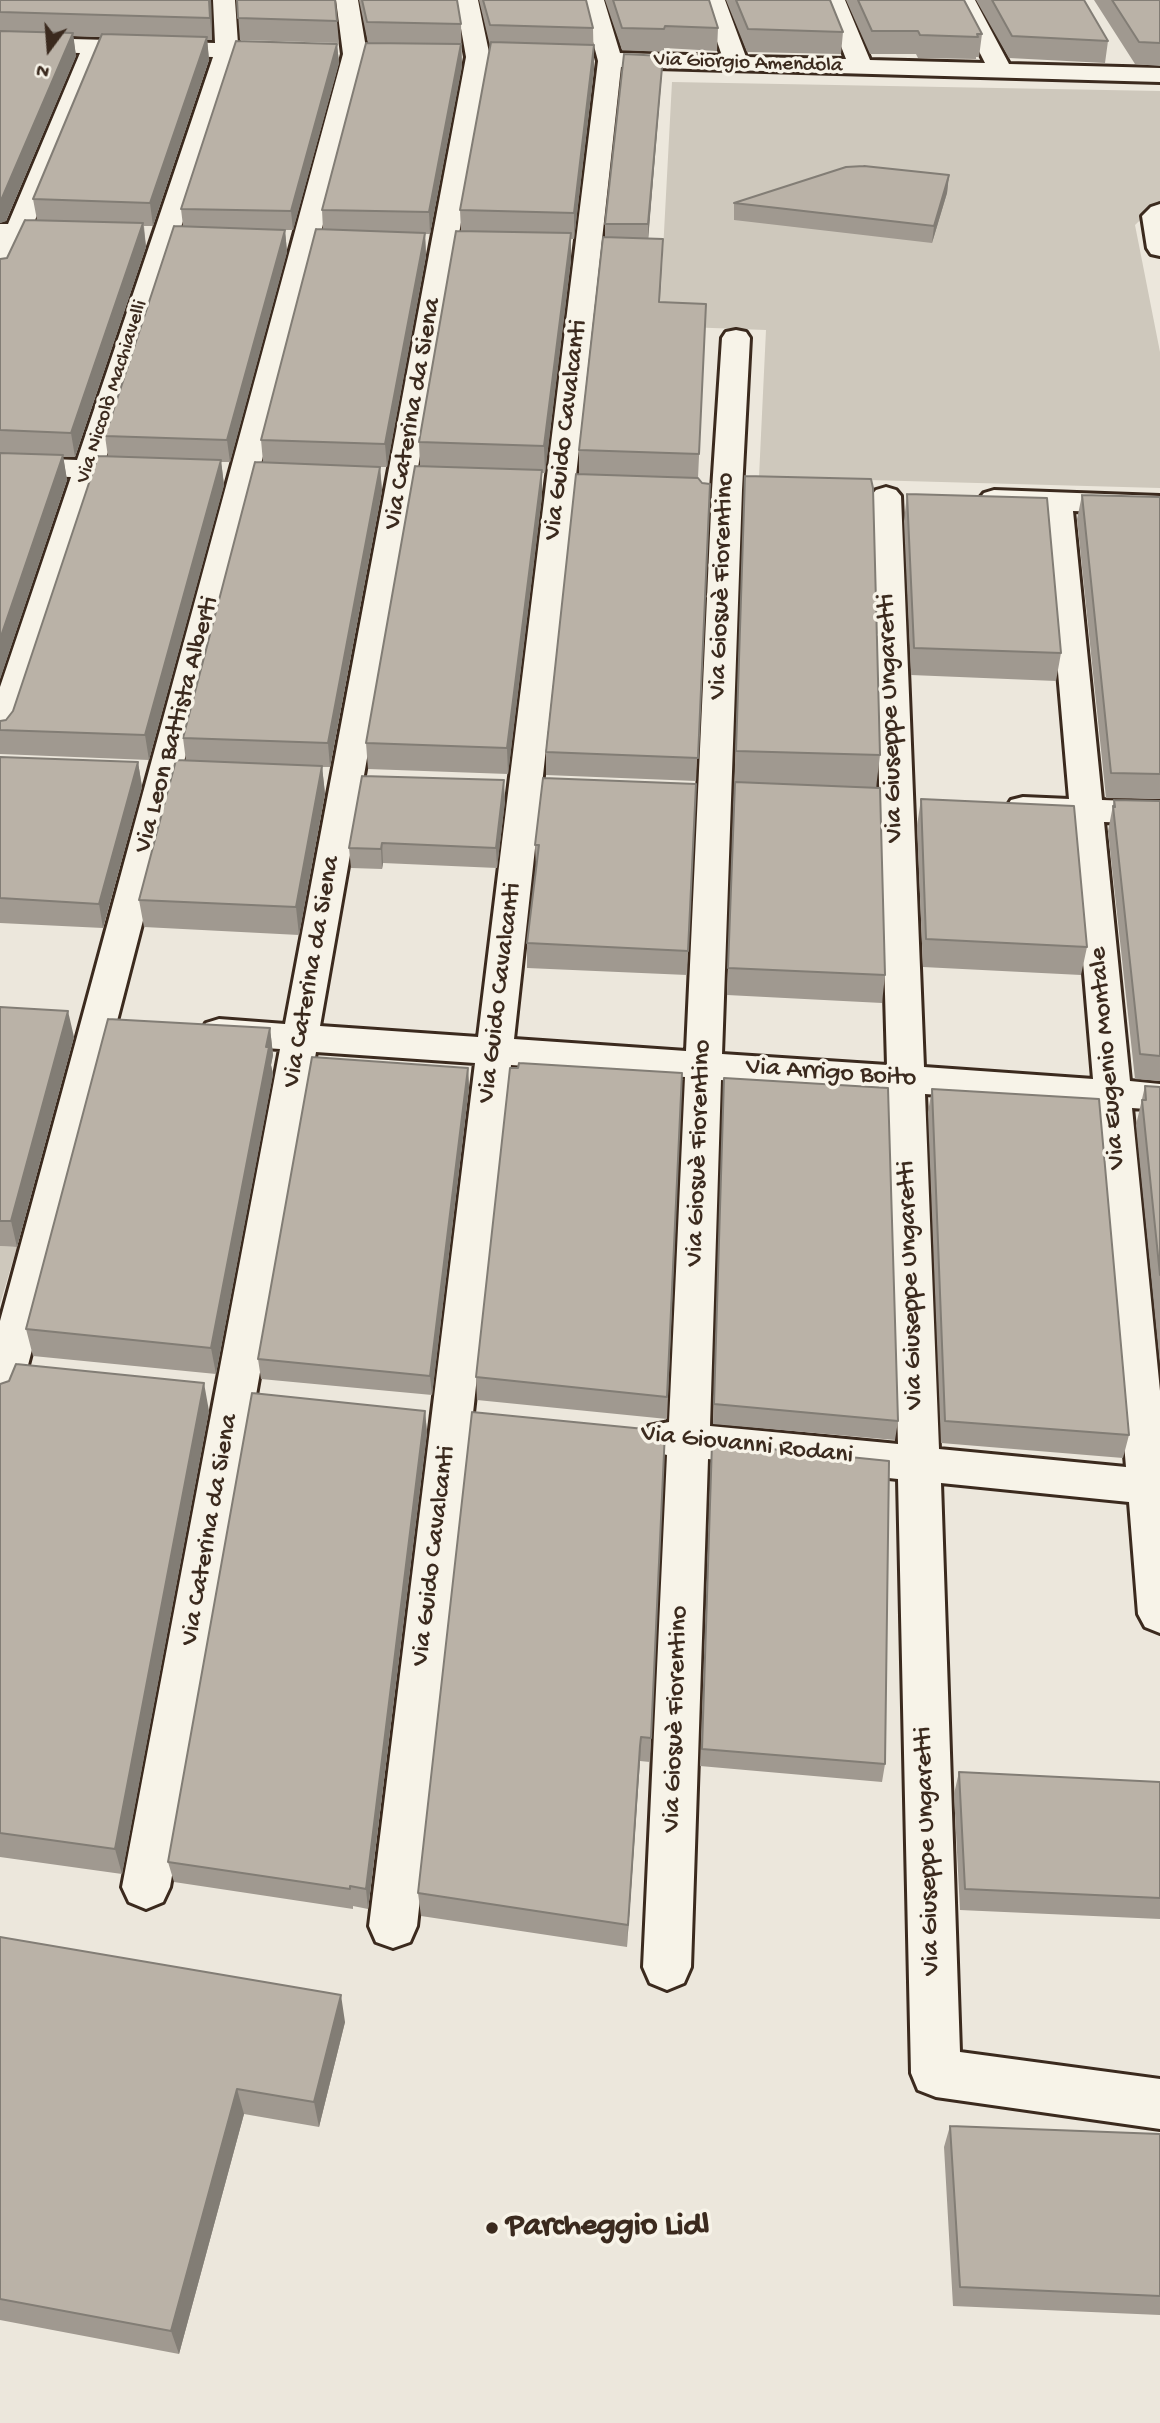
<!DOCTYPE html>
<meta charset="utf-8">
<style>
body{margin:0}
#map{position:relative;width:1160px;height:2423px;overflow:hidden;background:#ece7dc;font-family:"Gochi Hand",sans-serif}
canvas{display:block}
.north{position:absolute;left:14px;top:14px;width:70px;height:70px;-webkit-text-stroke:5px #f7f3e8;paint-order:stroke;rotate:196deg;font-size:19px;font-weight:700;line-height:28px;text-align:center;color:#3b2a1e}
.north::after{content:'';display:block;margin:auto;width:24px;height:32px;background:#3b2a1e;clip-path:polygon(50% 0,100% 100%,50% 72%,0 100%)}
</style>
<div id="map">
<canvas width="1160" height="2423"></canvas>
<div class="north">N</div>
</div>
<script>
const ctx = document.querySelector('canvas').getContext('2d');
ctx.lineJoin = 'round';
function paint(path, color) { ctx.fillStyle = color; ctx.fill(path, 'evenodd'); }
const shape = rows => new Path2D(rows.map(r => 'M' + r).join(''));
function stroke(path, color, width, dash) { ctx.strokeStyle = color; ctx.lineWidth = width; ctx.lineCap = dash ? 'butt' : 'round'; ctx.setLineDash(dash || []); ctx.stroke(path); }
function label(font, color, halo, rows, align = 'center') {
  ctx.font = font + ' "Gochi Hand",sans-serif'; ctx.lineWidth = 7; ctx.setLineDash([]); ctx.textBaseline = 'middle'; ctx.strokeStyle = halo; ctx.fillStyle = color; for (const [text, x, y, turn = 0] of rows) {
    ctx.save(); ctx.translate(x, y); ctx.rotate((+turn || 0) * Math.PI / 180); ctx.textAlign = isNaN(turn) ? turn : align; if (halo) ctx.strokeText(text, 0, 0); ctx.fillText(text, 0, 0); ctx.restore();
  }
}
const green = shape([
 [672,82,1160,91,1160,201,1135,225,1160,352,1160,488,759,477,766,330,659,326],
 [0,1246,17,1247,0,1304]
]);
const street = shape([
 [213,0,235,0,238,44,287,45,295,47,299,52,295,57,287,59,236,58,105,461,147,462,157,465,161,471,157,477,147,480,100,478,16,735,11,742,0,745,0,687,71,477,0,475,0,457,77,460,213,57,103,54,33,225,72,226,81,229,85,234,81,239,72,242,27,240,13,274,9,280,0,282,0,224,8,224,80,53,0,51,0,37,215,43,213,0],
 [336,0,358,0,367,54,20,1396,14,1408,0,1412,0,1321,343,54,336,0],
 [456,0,478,0,490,57,320,1026,478,1037,598,61,582,0,604,0,620,53,722,56,703,0,725,0,746,57,846,59,823,0,845,0,870,60,985,63,953,0,975,0,1009,64,1160,68,1160,82,621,67,514,1039,686,1051,712,490,722,338,726,332,736,330,746,332,750,338,742,490,722,1054,887,1065,871,496,876,490,886,487,896,490,901,496,924,1067,1093,1079,1071,821,1023,819,1011,816,1006,808,1011,800,1023,797,1069,799,1044,510,994,508,984,505,979,499,984,493,994,490,1160,496,1160,514,1073,511,1102,800,1160,802,1160,824,1104,822,1130,1081,1160,1084,1160,1110,1132,1108,1160,1391,1160,1633,1145,1627,1138,1614,1129,1502,941,1483,960,2052,1160,2079,1160,2129,936,2097,918,2090,911,2073,898,1479,708,1459,691,1967,684,1983,667,1990,650,1983,643,1967,667,1455,649,1450,643,1438,649,1426,669,1422,685,1077,511,1065,417,1926,410,1942,393,1948,376,1942,369,1926,475,1063,316,1052,170,1887,163,1902,146,1909,129,1902,122,1887,280,1049,219,1045,206,1041,201,1032,206,1023,219,1019,285,1024,466,57,456,0],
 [721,1080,888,1091,898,1444,710,1426,721,1080],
 [925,1094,1095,1106,1126,1467,939,1449,925,1094],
 [1160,204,1160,256,1151,254,1147,248,1142,216,1151,207,1160,204]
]);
const wall = shape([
 [0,0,211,0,212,40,207,40,209,60,153,226,144,226,146,247,75,457,63,457,67,480,0,679,0,259,7,258,37,220,33,199,101,37,73,36,76,56,6,221,0,223],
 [237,0,337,21,339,43,240,40],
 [359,0,457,0,461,24,462,66,430,234,425,234,426,256,387,467,380,467,382,491,330,767,322,767,325,794,299,935,144,927,139,900,186,761,183,738,263,462,261,440,323,230,322,210,368,43],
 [479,0,586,0,593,28,594,70,574,239,571,239,571,260,545,473,542,473,542,496,508,774,368,769,366,743,420,466,419,442,461,231,460,210,490,46],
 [605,0,709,0,718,28,717,51,664,48,664,52,622,50],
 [726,0,830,0,843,32,841,54,747,52],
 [846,0,964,0,982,34,979,57,976,57,976,59,918,58,916,54,870,54],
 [976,0,1084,0,1108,41,1105,63,1009,58],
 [1094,0,1160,0,1160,66,1135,64],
 [337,44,339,63,293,230,285,230,287,252,230,462,221,462,224,485,149,760,0,754,0,730,13,711,108,457,105,436,183,226,181,209],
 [663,56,648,239,662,263,660,302,706,304,698,478,702,483,710,484,696,781,546,775,546,752,579,474,579,450,605,237,605,224],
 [949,175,947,193,932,243,734,220,734,203],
 [745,476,880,755,876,788,885,975,882,1003,727,995],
 [907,494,1061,653,1056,681,911,675,904,521],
 [1082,495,1160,497,1160,799,1106,798,1077,519],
 [0,757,138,762,142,787,103,928,0,923],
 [696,784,687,975,527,968,527,943,536,870,535,845],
 [921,799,1087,947,1081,975,923,967,917,826],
 [1114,800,1160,801,1160,1081,1135,1079,1108,831],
 [505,801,497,868,383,863,382,869,351,868,349,848],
 [0,1007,74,1037,17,1247,0,1246],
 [270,1028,273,1055,271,1065,273,1074,216,1374,33,1356,26,1329],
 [468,1068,469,1088,432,1395,261,1379,258,1359],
 [682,1073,667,1419,477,1400,476,1377],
 [724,1078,898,1421,895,1440,713,1424],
 [1145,1086,1160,1087,1160,1364,1136,1125],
 [932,1089,1129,1435,1123,1458,941,1443,928,1112],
 [0,1384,209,1411,122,1874,0,1857],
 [425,1411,427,1433,368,1909,353,1906,353,1909,174,1882,168,1862],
 [665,1431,650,1762,640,1761,639,1770,627,1947,421,1916,418,1893],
 [712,1443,885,1764,882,1782,700,1766],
 [959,1772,1160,1782,1160,1919,960,1910,954,1794],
 [0,1937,345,2022,319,2127,244,2114,179,2354,0,2320],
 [950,2126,1160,2134,1160,2315,953,2306,944,2147]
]);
const shadedWall = shape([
 [209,0,211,0,212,40,210,18],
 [73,33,76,56,6,221,0,223,0,199],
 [207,37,209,60,153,226,150,203],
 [337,44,339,63,293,230,291,211],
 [461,44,462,66,430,234,429,212],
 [594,45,594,70,574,239,574,213],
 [663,56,662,72,648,241,648,224],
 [949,175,947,193,932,243,934,226],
 [143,223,146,247,75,457,71,433],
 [285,230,287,252,230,462,227,440],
 [425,233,426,256,387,467,385,444],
 [571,233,571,260,545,473,544,446],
 [63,455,67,480,0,679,0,639],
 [221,460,224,485,149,760,145,735],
 [380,467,382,491,330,767,328,743],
 [542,470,542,496,508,774,507,748],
 [138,762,142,787,103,928,99,904],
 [322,766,325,794,299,935,296,907],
 [504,780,505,801,497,868,496,848],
 [382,843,383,863,382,869,381,849],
 [68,1011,74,1037,17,1247,11,1221],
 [270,1028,273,1055,271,1065,273,1074,216,1374,211,1348],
 [468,1068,469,1088,432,1395,430,1376],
 [204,1383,209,1411,122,1874,115,1849],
 [425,1411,427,1433,368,1909,366,1889],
 [641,1737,640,1761,627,1947,628,1925],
 [341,1995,345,2022,319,2127,314,2102],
 [237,2089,244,2114,179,2354,171,2331]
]);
const building = shape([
 [0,0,209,0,210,18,0,12,0,0],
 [237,0,335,0,337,21,238,18,237,0],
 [362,0,457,0,461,24,367,22,362,0],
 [483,0,586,0,593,28,490,25,483,0],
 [613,0,709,0,718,28,665,26,664,29,622,28,613,0],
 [736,0,830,0,843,32,748,29,736,0],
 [858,0,964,0,982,34,977,34,978,37,920,35,918,31,872,31,858,0],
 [992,0,1084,0,1108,41,1012,36,992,0],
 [1112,0,1160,0,1160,43,1139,42,1112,0],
 [0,31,73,33,2,198,0,199,0,31],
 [102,34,207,37,150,203,33,199,102,34],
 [236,41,337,44,291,211,181,209,236,41],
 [491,42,594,45,574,213,460,210,491,42],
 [366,43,461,44,429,212,322,210,366,43],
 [624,54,663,56,648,224,605,224,624,54],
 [864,166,949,175,934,226,734,203,846,167,864,166],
 [25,220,143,223,71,433,0,430,0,259,7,258,25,220],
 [174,226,285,230,227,440,105,436,174,226],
 [316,229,425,233,385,444,261,440,316,229],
 [456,231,571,233,544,446,419,442,456,231],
 [603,237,663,239,659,302,706,304,699,454,579,450,603,237],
 [0,453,63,455,0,639,0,453],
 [98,456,221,460,145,735,0,730,0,721,6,720,13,711,98,456],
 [255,462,380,467,328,743,183,738,255,462],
 [415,466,542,470,507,748,366,743,415,466],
 [576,474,698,478,702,483,710,484,698,758,546,752,576,474],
 [745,476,871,479,873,488,880,755,736,751,745,476],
 [907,494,1047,498,1061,653,914,648,907,494],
 [1082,495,1160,497,1160,774,1111,773,1082,495],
 [0,757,138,762,99,904,0,898,0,757],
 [176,760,322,766,296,907,139,900,176,760],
 [362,776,504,780,496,848,382,843,381,849,349,848,362,776],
 [543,778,696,784,688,951,527,943,539,845,535,845,543,778],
 [735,782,880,788,885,975,728,968,735,782],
 [921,799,1074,806,1087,947,926,939,921,799],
 [1114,800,1160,801,1160,1056,1140,1054,1113,806,1115,807,1114,800],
 [0,1007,68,1011,11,1221,0,1221,0,1007],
 [108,1019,270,1028,266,1047,269,1047,211,1348,26,1329,108,1019],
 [312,1057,468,1068,430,1376,258,1359,312,1057],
 [519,1063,682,1073,667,1397,476,1377,510,1068,518,1068,519,1063],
 [724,1078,888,1088,898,1421,714,1404,724,1078],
 [1145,1086,1160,1087,1160,1275,1142,1100,1146,1100,1145,1086],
 [932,1089,1099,1099,1129,1435,945,1421,932,1089],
 [16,1364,204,1383,115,1849,0,1833,0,1384,9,1381,16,1364],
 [252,1393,425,1411,366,1889,350,1886,350,1889,168,1862,252,1393],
 [472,1412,665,1431,651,1738,641,1737,640,1746,628,1925,418,1893,472,1412],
 [712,1443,889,1461,885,1764,702,1749,712,1443],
 [959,1772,1160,1782,1160,1898,965,1889,959,1772],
 [0,1937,341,1995,314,2102,237,2089,171,2331,0,2299,0,1937],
 [950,2126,1160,2134,1160,2296,960,2287,950,2126]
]);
const markers = [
 [492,2228,7,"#3b2a1e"]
];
const farStreetnames = [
 ["Via Giorgio Amendola",748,64,2],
 ["Via Niccolò Machiavelli",113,392,-72]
];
const streetNames = [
 ["Via Caterina da Siena",414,414,-80],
 ["Via Guido Cavalcanti",567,430,-83],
 ["Via Giosuè Fiorentino",723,586,-88],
 ["Via Giuseppe Ungaretti",892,718,-92],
 ["Via Leon Battista Alberti",178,725,-75],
 ["Via Caterina da Siena",313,972,-80],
 ["Via Guido Cavalcanti",501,993,-83],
 ["Via Eugenio Montale",1109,1058,-95],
 ["Via Arrigo Boito",831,1074,4],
 ["Via Giosuè Fiorentino",700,1153,-88],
 ["Via Giuseppe Ungaretti",912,1285,-92],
 ["Via Giovanni Rodani",747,1446,6],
 ["Via Caterina da Siena",211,1530,-80],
 ["Via Guido Cavalcanti",435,1556,-83],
 ["Via Giosuè Fiorentino",677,1719,-88],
 ["Via Giuseppe Ungaretti",929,1851,-92]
];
const nearPoinames = [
 ["Parcheggio Lidl",506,2228]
];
paint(green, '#cec8bc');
stroke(street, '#3b2a1e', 6);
paint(street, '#f7f3e8');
paint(wall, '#a09990');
paint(shadedWall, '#827d75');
paint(building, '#bab2a7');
stroke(building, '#827d75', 2);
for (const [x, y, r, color] of markers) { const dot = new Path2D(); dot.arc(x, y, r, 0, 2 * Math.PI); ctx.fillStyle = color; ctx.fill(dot); stroke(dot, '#f7f3e8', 2.5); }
label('21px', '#3b2a1e', '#f7f3e8', farStreetnames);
label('26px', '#3b2a1e', '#f7f3e8', streetNames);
label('bold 32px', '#3b2a1e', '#f7f3e8', nearPoinames, 'left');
</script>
